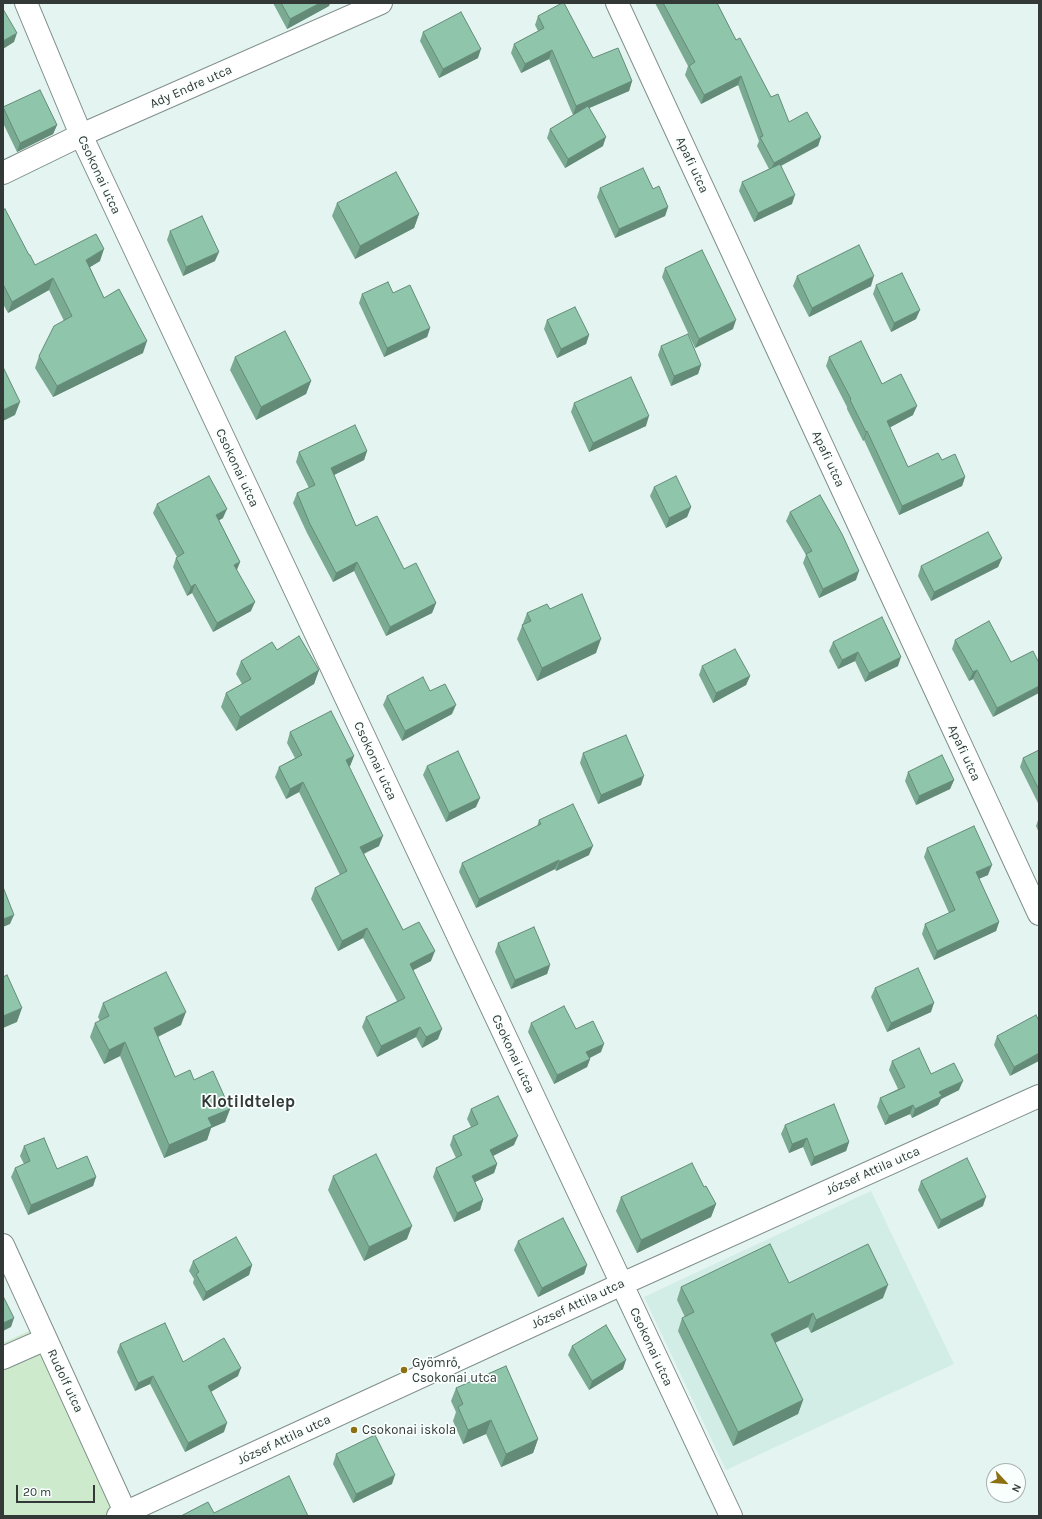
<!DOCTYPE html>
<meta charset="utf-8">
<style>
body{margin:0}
#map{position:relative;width:1042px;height:1519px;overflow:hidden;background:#e4f4f1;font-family:Karla,sans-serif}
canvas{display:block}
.frame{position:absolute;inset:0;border:4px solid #323937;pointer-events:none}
.north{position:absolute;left:986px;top:1463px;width:40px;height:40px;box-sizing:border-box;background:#f8fffd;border:1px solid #a9b0ae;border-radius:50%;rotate:116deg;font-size:11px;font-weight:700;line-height:16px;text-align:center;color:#323937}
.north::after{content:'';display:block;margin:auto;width:14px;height:18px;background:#8d7012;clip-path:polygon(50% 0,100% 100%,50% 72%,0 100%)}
.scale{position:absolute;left:16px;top:1485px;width:79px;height:18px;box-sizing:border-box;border:2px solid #323937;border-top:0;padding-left:5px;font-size:12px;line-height:14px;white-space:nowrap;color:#323937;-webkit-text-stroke:3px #f8fffd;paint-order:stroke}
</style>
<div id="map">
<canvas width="1042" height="1519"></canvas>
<div class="frame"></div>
<div class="north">N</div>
<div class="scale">20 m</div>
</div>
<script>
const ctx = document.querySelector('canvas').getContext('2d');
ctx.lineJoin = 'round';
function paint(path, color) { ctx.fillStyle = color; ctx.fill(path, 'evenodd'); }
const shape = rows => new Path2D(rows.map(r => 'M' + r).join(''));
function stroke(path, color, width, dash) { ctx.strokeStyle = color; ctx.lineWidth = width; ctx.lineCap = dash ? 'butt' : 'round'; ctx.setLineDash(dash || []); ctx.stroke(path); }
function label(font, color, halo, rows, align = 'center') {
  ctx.font = font + ' Karla,sans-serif'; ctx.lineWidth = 3.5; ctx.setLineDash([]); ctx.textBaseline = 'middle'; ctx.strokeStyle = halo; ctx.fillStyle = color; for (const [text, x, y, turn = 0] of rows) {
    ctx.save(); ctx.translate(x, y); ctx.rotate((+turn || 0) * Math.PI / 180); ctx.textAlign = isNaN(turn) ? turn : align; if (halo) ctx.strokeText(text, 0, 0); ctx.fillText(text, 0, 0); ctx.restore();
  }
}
const built = shape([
 [871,1191,954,1364,726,1470,644,1297]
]);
const green = shape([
 [40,1326,118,1516,3,1516,3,1343]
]);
const minor = shape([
 [26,3,81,135,731,1516],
 [617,3,1039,914],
 [3,173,81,135,381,3],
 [3,1245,127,1516],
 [3,1358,46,1339],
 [118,1516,622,1284,1039,1096]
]);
const wall = shape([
 [273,3,330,3,329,6,287,29],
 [655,3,717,3,736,40,771,97,789,122,821,137,818,146,781,166,792,204,754,222,739,191,742,182,769,169,757,146,759,141,738,85,701,104,685,75,688,66],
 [538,16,593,58,632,81,629,91,589,108,603,146,565,168,547,138,550,129,573,115,549,59,521,73,511,53,514,44,538,31,535,25],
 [423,32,478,58,439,78,420,41],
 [3,107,57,125,53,134,17,152,3,123],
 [600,188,653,189,668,207,665,216,615,238,597,197],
 [337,203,419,214,414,228,355,259,332,216],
 [3,210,29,255,35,265,100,261,90,267,104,298,143,353,53,397,35,368,39,356,64,321,49,290,8,313,3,304],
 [170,231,215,261,183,276,167,240],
 [665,268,733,329,695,348,662,277],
 [797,276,871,286,809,317,793,286],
 [876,285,916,319,891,332,873,294],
 [393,293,430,328,427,337,384,357,359,303,362,294],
 [547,320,589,335,586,344,557,358,544,329],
 [661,346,701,365,698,374,671,386,658,355],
 [235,357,311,381,306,394,256,420,230,370],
 [829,357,882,384,913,415,889,428,908,467,942,460,965,477,962,486,899,515,864,440,863,441,847,409,847,407,826,366],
 [574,403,646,426,589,452,571,412],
 [367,451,364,460,334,475,356,526,404,569,436,603,432,613,386,636,354,571,333,582,307,533,293,503,297,493,309,488,296,462,299,452],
 [654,487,691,507,687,517,666,528,650,496],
 [157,504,223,518,219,520,240,562,237,570,251,611,213,632,192,593,187,596,173,567,176,558,177,557,153,513],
 [790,512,856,580,819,598,803,563,806,555,786,521],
 [1002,558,998,567,931,601,918,576,921,566],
 [550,609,596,653,537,681,517,639,527,613],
 [955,640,1011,662,1033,651,993,717,973,679,969,681,952,649],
 [833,642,898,666,865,682,855,661,838,669,829,651],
 [277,650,319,670,314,684,236,731,221,707,226,693,242,684,236,674,241,661],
 [702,666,750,676,746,685,713,703,699,675],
 [430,691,452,714,402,741,383,705,387,696],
 [290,732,354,756,350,766,349,767,379,846,364,854,403,930,431,961,413,970,438,1039,422,1048,416,1037,377,1057,362,1027,366,1017,397,1001,363,938,338,951,311,899,315,888,340,875,299,792,286,799,275,777,279,767,295,758,287,743],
 [1039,750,1039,805,1020,767,1023,758],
 [583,753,641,785,598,804,580,763],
 [427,766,476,807,446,822,423,775],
 [908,772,954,780,950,789,916,805,905,781],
 [1039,817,1039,833,1036,826],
 [539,820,589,855,556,871,555,869,476,908,459,872,462,863,537,826],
 [927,848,988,875,979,879,999,922,996,931,934,960,922,934,925,924,949,913,924,857],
 [498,943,550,965,547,974,511,989,495,952],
 [875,988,931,1012,887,1032,871,997],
 [103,1003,181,1025,158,1037,175,1077,194,1080,230,1109,225,1122,211,1128,207,1140,164,1158,120,1056,104,1064,90,1037,95,1023,100,1021,98,1017],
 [1039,1021,1010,1076,994,1045,997,1036],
 [531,1023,576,1029,601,1052,590,1058,590,1059,587,1067,554,1084,528,1032],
 [892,1061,931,1074,959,1090,941,1099,938,1105,912,1118,910,1114,885,1125,877,1107,880,1098,898,1089,889,1070],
 [471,1109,514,1145,493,1156,497,1164,494,1173,475,1182,483,1200,480,1210,454,1222,433,1177,436,1168,456,1158,450,1145,453,1136,471,1127,467,1119],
 [785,1125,849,1142,846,1151,811,1166,803,1147,789,1153,781,1134],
 [24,1146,57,1169,96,1177,93,1186,28,1215,11,1177,15,1168,24,1164,20,1156],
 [333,1176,407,1239,364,1261,328,1190],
 [921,1181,983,1206,938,1229,918,1190],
 [704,1187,716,1204,711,1217,637,1253,616,1211,621,1197],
 [518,1241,587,1265,584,1274,538,1297,514,1250],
 [193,1261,252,1265,249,1275,203,1301,193,1283,194,1279,189,1271],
 [789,1283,883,1298,811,1333,808,1327,775,1343,803,1400,798,1414,733,1446,678,1331,682,1318,685,1317,677,1300,681,1287],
 [120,1344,183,1362,238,1376,211,1392,224,1432,185,1452,150,1384,135,1391,117,1352],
 [572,1346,623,1369,589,1390,568,1355],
 [456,1388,538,1439,533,1453,501,1467,486,1434,463,1444,453,1421,456,1412,451,1401],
 [336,1454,392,1484,353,1503,333,1464]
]);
const shadedWall = shape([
 [320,3,330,3,329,6,287,29,290,19],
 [17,33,14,42,3,49,3,41],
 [481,49,478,58,439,78,443,69],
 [552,50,549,59,521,73,525,64],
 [741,76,738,85,701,104,704,95],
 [632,81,629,91,573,115,576,106],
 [57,125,53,134,17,152,20,143],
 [606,137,603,146,565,168,568,159],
 [821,137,818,146,770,171,774,163],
 [795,195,792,204,754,222,758,213],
 [668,207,665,216,615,238,619,229],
 [419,214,414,228,355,259,360,246],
 [104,249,100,261,82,272,86,260],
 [219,252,215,261,183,276,186,267],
 [874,276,871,286,809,317,812,308],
 [53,278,49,290,8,313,12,302],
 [920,310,916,319,891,332,894,323],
 [736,320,733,329,695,348,699,339],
 [430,328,427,337,384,357,387,348],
 [589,335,586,344,557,358,561,349],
 [147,341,143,353,53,397,57,386],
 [701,365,698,374,671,386,674,376],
 [311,381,306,394,256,420,261,407],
 [20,402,15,415,3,421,3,410],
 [917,406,913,415,883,431,887,421],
 [649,416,646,426,589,452,593,443],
 [867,431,864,440,863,441,866,432],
 [367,451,364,460,328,478,331,468],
 [965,477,962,486,899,515,902,506],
 [691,507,687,517,666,528,669,518],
 [227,509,223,518,213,524,216,515],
 [1002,558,998,567,931,601,934,592],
 [240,562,236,571,234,565],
 [357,562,354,571,333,582,336,573],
 [859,571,856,580,819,598,823,589],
 [195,584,192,593,187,596,191,587],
 [255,602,251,611,213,632,217,623],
 [436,603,432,613,386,636,390,627],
 [601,639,596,653,537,681,542,668],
 [858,652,855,661,838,669,842,660],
 [901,657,898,666,865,682,869,673],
 [319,670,314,684,236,731,240,717],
 [977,670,973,679,969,681,973,672],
 [750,676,746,685,713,703,716,693],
 [1039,686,1039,693,993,717,997,708],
 [456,705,452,714,402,741,405,731],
 [354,756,350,766,342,770,346,760],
 [644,776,641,785,598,804,601,795],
 [954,780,950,789,916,805,919,796],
 [303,782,299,792,286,799,290,789],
 [480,798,476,807,446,822,449,813],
 [383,836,379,846,356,857,360,847],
 [593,846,589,855,556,871,559,862],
 [559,860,555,869,476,908,479,899],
 [992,865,988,875,973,881,976,872],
 [14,915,10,924,3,927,3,919],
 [999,922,996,931,934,960,937,951],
 [367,928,363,938,338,951,342,941],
 [435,951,431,961,406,974,410,964],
 [550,965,547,974,511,989,515,980],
 [934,1003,931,1012,887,1032,891,1023],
 [22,1008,17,1022,3,1028,3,1016],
 [186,1012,181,1025,149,1041,154,1028],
 [420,1027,416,1037,377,1057,381,1046],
 [442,1029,438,1039,422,1048,426,1037],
 [125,1042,120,1056,104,1064,109,1050],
 [604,1044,601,1052,583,1061,586,1052],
 [1039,1053,1039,1061,1010,1076,1014,1067],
 [590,1059,587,1067,554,1084,557,1075],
 [963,1081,959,1090,941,1099,938,1105,912,1118,915,1109,939,1092],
 [913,1105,910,1114,885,1125,889,1116],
 [230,1109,225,1122,211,1128,207,1140,164,1158,169,1145,208,1118],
 [518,1136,514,1145,487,1159,490,1150],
 [807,1138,803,1147,789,1153,792,1144],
 [849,1142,846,1151,811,1166,814,1157],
 [497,1164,494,1173,469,1185,472,1176],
 [96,1177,93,1186,28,1215,31,1205],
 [986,1197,983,1206,938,1229,941,1220],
 [483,1200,480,1210,454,1222,457,1213],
 [716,1204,711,1217,637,1253,641,1240],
 [412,1226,407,1239,364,1261,369,1247],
 [252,1265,249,1275,203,1301,206,1292],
 [587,1265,584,1274,538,1297,542,1288],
 [888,1285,883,1298,811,1333,816,1320],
 [813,1313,808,1327,766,1347,771,1334],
 [14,1318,11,1327,3,1331,3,1323],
 [626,1360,623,1369,589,1390,592,1381],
 [241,1368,238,1376,205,1395,208,1386],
 [153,1376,150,1384,135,1391,138,1383],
 [803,1400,798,1414,733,1446,738,1432],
 [491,1420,486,1434,463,1444,468,1430],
 [227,1423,224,1432,185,1452,188,1443],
 [538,1439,533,1453,501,1467,506,1454],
 [395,1475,392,1484,353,1503,356,1494]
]);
const building = shape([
 [281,3,320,3,290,19,281,3],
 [562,3,564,3,593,58,618,48,632,81,576,106,552,50,525,64,514,44,544,28,538,16,562,3],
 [663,3,717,3,736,40,740,38,771,97,778,94,789,122,807,112,821,137,774,163,760,137,763,136,741,76,704,95,689,66,695,62,663,3],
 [3,9,17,33,3,41,3,9],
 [461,12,481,49,443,69,423,32,461,12],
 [40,90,57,125,20,143,3,107,40,90],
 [588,106,606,137,568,159,550,129,588,106],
 [780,164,795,195,758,213,742,182,780,164],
 [643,168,653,189,659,186,668,207,619,229,600,188,643,168],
 [396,172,419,214,360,246,337,203,396,172],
 [5,209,29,255,30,255,35,265,96,234,104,249,86,260,104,298,119,289,147,341,57,386,39,356,54,326,72,316,53,278,12,302,3,284,3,210,5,209],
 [202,216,219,252,186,267,170,231,202,216],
 [859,245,874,276,812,308,797,276,859,245],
 [702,250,736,320,699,339,665,268,702,250],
 [902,273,920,310,894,323,876,285,902,273],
 [388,282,393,293,410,285,430,328,387,348,362,294,388,282],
 [575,307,589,335,561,349,547,320,575,307],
 [285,331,311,381,261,407,235,357,285,331],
 [688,334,701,365,674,376,661,346,688,334],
 [861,341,882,384,901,374,917,406,887,421,908,467,938,453,942,460,955,454,965,477,902,506,867,431,866,432,850,400,851,399,829,357,861,341],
 [3,367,20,402,3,410,3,367],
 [631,377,649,416,593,443,574,403,631,377],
 [355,425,367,451,331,468,356,526,377,516,404,569,416,563,436,603,390,627,357,562,336,573,310,524,297,493,315,485,299,452,355,425],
 [209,476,227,509,216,515,240,562,234,565,255,602,217,623,195,584,191,587,176,558,184,553,157,504,209,476],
 [676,476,691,507,669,518,654,487,676,476],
 [820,495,842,534,859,571,823,589,806,554,812,551,790,512,820,495],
 [988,532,1002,558,934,592,921,566,988,532],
 [582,594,601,639,542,668,522,625,531,621,527,613,547,604,550,609,582,594],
 [882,617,901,657,869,673,858,652,842,660,833,642,882,617],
 [989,621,1011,662,1033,651,1039,663,1039,686,997,708,977,670,973,672,955,640,989,621],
 [299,636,319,670,240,717,226,693,251,679,241,661,272,642,277,650,299,636],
 [735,649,750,676,716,693,702,666,735,649],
 [423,677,430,691,445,684,456,705,405,731,387,696,423,677],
 [331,711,354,756,346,760,383,836,360,847,403,930,419,922,435,951,410,964,442,1029,426,1037,420,1027,381,1046,366,1017,405,998,367,928,342,941,315,888,347,871,303,782,290,789,279,767,302,755,290,732,331,711],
 [626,735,644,776,601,795,583,753,626,735],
 [1039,750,1039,790,1023,758,1039,750],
 [458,751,480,798,449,813,427,766,458,751],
 [942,755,954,780,919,796,908,772,942,755],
 [573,804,593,846,559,862,559,860,479,899,462,863,541,824,539,820,573,804],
 [974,826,992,865,976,872,999,922,937,951,925,924,955,910,927,848,974,826],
 [3,887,14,915,3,919,3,887],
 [534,927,550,965,515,980,498,943,534,927],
 [918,968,934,1003,891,1023,875,988,918,968],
 [166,972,186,1012,154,1028,175,1077,190,1070,194,1080,213,1071,230,1109,208,1118,212,1126,169,1145,125,1042,109,1050,95,1023,109,1016,103,1003,166,972],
 [7,975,22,1008,3,1016,3,977,7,975],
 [564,1006,576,1029,593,1021,604,1044,586,1052,590,1059,557,1075,531,1023,564,1006],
 [1036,1015,1039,1021,1039,1053,1014,1067,997,1036,1036,1015],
 [919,1048,931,1074,954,1063,963,1081,939,1092,942,1096,915,1109,913,1105,889,1116,880,1098,905,1087,892,1061,919,1048],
 [498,1096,518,1136,490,1150,497,1164,472,1176,483,1200,457,1213,436,1168,462,1155,453,1136,478,1124,471,1109,498,1096],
 [834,1104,849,1142,814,1157,807,1138,792,1144,785,1125,834,1104],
 [44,1138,57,1169,87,1156,96,1177,31,1205,15,1168,30,1161,24,1146,44,1138],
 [376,1154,412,1226,369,1247,333,1176,376,1154],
 [967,1158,986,1197,941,1220,921,1181,967,1158],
 [692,1163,704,1187,706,1186,716,1204,641,1240,621,1197,692,1163],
 [563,1218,587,1265,542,1288,518,1241,563,1218],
 [236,1237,252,1265,206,1292,196,1274,199,1272,193,1261,236,1237],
 [770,1244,789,1283,868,1244,888,1285,816,1320,813,1313,771,1334,803,1400,738,1432,682,1318,694,1312,681,1287,770,1244],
 [3,1296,14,1318,3,1323,3,1296],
 [165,1323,183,1362,224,1338,241,1368,208,1386,227,1423,188,1443,153,1376,138,1383,120,1344,165,1323],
 [606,1325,626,1360,592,1381,572,1346,606,1325],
 [506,1366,538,1439,506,1454,491,1420,468,1430,458,1407,463,1404,456,1388,506,1366],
 [375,1435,395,1475,356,1494,336,1454,375,1435],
 [289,1476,308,1516,181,1516,208,1502,214,1513,289,1476]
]);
const markers = [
 [404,1370,4,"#8d7012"],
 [354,1430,4,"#8d7012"]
];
const streetNames = [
 ["Ady Endre utca",191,87,-24],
 ["Apafi utca",692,165,65],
 ["Csokonai utca",99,175,65],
 ["Apafi utca",828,459,65],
 ["Csokonai utca",237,468,65],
 ["Apafi utca",964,753,65],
 ["Csokonai utca",375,761,65],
 ["Csokonai utca",513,1054,65],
 ["József Attila utca",873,1171,-24],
 ["József Attila utca",578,1304,-25],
 ["Csokonai utca",651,1347,65],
 ["Rudolf utca",65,1381,65],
 ["József Attila utca",284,1440,-25]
];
const poiNames = [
 ["Gyömrő,",412,1363],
 ["Csokonai utca",412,1378],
 ["Csokonai iskola",362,1430]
];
const districtNames = [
 ["Klotildtelep",248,1102]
];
paint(built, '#d2ece6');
paint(green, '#cdebcc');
stroke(minor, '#7f8e8a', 24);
stroke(minor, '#fff', 22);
paint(wall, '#7baa93');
paint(shadedWall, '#648b78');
paint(building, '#8fc6ab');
stroke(building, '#648b78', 1);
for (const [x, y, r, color] of markers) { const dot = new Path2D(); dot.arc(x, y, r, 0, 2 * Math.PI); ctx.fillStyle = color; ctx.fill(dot); stroke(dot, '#f8fffd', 1.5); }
label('13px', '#323937', '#f8fffd', streetNames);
label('13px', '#323937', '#f8fffd', poiNames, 'left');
label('bold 17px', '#323937', '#f8fffd', districtNames);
</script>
